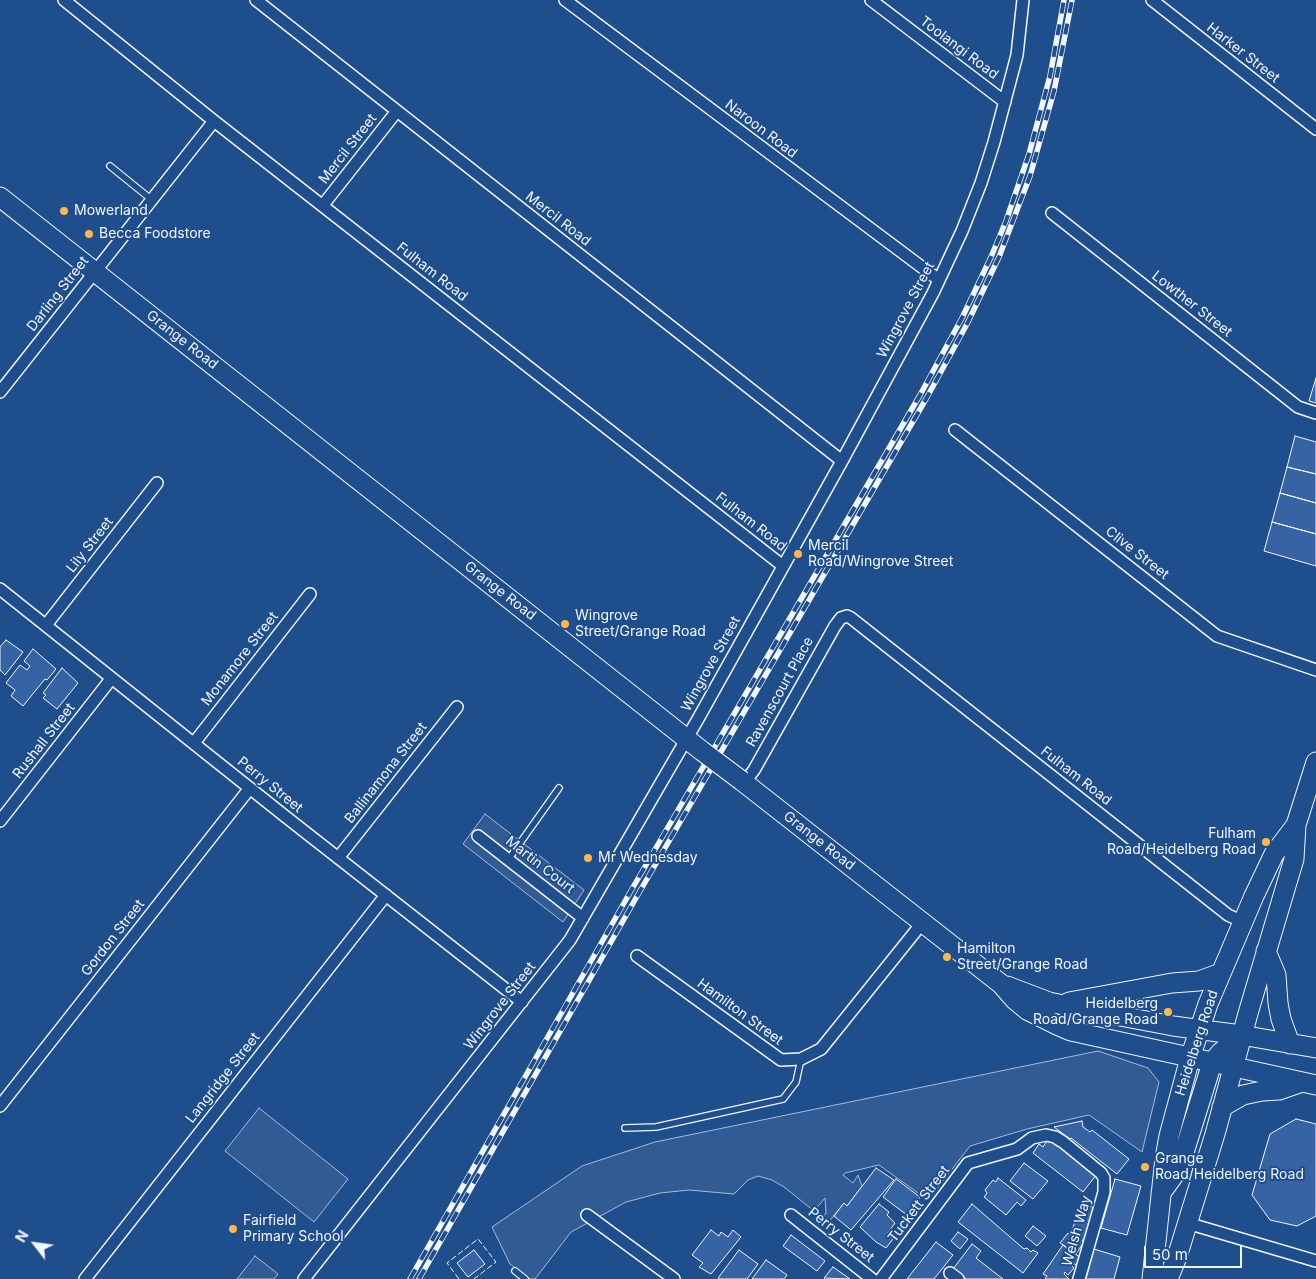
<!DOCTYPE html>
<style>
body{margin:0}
#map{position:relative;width:1316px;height:1279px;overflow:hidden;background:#1f4e8c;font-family:Inter,sans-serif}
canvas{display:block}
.north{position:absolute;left:10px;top:1219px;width:50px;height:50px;-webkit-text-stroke:4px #1f4e8c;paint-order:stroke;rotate:300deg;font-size:14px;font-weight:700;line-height:20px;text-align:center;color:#f2f6ff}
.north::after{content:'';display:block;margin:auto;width:18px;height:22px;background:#f2f6ff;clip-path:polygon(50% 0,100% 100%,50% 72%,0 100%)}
.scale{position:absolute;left:1144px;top:1246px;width:98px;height:22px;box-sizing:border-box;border:2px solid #f2f6ff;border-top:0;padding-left:6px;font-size:15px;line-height:18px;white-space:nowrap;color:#f2f6ff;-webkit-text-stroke:4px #1f4e8c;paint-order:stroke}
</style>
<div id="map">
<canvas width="1316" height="1279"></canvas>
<div class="north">N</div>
<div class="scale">50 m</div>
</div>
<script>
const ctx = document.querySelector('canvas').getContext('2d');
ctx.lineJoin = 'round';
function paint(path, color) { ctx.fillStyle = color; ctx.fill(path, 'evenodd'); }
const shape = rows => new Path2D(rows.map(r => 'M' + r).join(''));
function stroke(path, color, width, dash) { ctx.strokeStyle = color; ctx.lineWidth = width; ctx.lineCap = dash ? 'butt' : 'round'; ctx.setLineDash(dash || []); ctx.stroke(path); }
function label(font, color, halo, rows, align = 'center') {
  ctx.font = font + ' Inter,sans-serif'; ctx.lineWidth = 4; ctx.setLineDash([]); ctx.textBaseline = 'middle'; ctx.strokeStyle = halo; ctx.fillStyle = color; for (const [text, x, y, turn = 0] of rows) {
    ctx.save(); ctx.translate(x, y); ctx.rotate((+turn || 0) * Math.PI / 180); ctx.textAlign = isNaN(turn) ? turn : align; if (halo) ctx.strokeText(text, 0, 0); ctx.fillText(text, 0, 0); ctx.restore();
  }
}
const built = shape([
 [485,814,584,890,563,922,463,844,485,814],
 [1098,1051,1148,1068,1159,1082,1142,1152,1089,1115,1027,1129,970,1146,928,1200,879,1165,845,1173,843,1175,853,1183,858,1175,862,1186,847,1206,843,1204,828,1223,822,1218,826,1213,825,1198,814,1211,784,1187,772,1180,758,1176,748,1180,734,1194,689,1190,660,1193,626,1202,571,1232,535,1279,530,1279,510,1264,492,1227,582,1166,655,1142,1098,1051],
 [259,1108,348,1179,314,1222,225,1151,259,1108],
 [255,1256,278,1274,274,1279,237,1279,255,1256]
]);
const building = shape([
 [1316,378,1316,403,1309,401,1316,378],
 [1295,436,1316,442,1316,474,1287,467,1295,436],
 [1287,467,1316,474,1316,503,1280,493,1287,467],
 [1280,493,1316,503,1316,534,1272,522,1280,493],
 [1272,522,1316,534,1316,566,1264,551,1272,522],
 [6,640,23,652,5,675,0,670,0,647,6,640],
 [33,649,56,669,47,680,45,679,23,706,11,696,15,690,6,683,20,665,27,670,30,666,24,661,33,649],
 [62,668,78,683,57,709,43,698,46,695,43,693,62,668],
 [1296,1119,1316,1124,1316,1216,1297,1226,1270,1220,1252,1195,1270,1134,1296,1119],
 [1082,1121,1083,1127,1090,1132,1092,1130,1129,1159,1117,1174,1071,1138,1070,1139,1054,1127,1082,1121],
 [1048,1139,1058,1147,1059,1145,1097,1174,1083,1192,1033,1153,1039,1144,1043,1147,1048,1139],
 [1024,1163,1048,1181,1033,1199,1010,1181,1024,1163],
 [876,1168,894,1180,851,1230,834,1216,844,1203,847,1206,876,1168],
 [998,1178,1026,1200,1021,1206,1017,1202,1006,1215,984,1197,987,1193,985,1190,993,1180,996,1182,998,1178],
 [896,1179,920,1197,907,1215,883,1197,896,1179],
 [1115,1179,1141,1186,1127,1235,1101,1228,1115,1179],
 [879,1204,889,1212,887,1215,895,1223,887,1234,893,1239,886,1248,876,1242,860,1227,879,1204],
 [972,1204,1024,1249,1027,1248,1031,1252,1033,1250,1038,1253,1023,1273,958,1222,972,1204],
 [1086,1206,1094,1207,1085,1241,1082,1240,1084,1242,1076,1254,1060,1243,1068,1233,1072,1235,1073,1234,1071,1233,1076,1219,1086,1206],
 [1033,1226,1046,1236,1037,1246,1025,1236,1033,1226],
 [711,1230,719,1236,721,1232,728,1237,733,1230,741,1237,711,1274,699,1267,703,1263,692,1255,711,1230],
 [958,1232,968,1239,960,1249,951,1241,958,1232],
 [791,1235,825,1261,817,1271,783,1246,791,1235],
 [936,1242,953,1255,934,1279,907,1279,936,1242],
 [972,1244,981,1251,976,1258,1003,1279,966,1279,953,1269,972,1244],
 [1063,1245,1081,1258,1076,1265,1073,1263,1071,1265,1074,1268,1068,1275,1065,1272,1064,1274,1069,1279,1045,1279,1047,1276,1043,1274,1063,1245],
 [1094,1249,1120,1257,1114,1279,1086,1279,1094,1249],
 [474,1250,485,1264,468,1277,457,1263,474,1250],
 [739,1250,758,1264,747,1279,720,1279,718,1278,739,1250],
 [766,1260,787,1275,784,1279,752,1279,766,1260],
 [833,1267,850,1279,824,1278,833,1267]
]);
const service = shape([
 [110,166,152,200],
 [508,860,559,788],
 [625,1128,656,1127,783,1099,796,1082,801,1059],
 [515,1271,525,1279]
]);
const minor = shape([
 [64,0,214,121,783,566],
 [256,0,842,461],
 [565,0,939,280],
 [871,0,1005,102],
 [1152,0,1316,129],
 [323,205,397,111],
 [1052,213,1298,407,1316,413],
 [0,392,214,121],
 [955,430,1217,636,1316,670],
 [0,589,286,817,522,1002],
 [46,625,157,483],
 [194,743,310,594],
 [744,783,754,770,835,626,841,618,847,616,851,618,1228,915,1243,922],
 [0,821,111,679],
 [478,836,583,918],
 [338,858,457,707],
 [637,956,781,1060,801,1059,821,1049,923,922],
 [0,1106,250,788],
 [587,1215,674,1279],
 [791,1215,872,1279],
 [1187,1223,1316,1261],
 [950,1273,958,1279],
 [85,1279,386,895],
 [304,1279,570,940,698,719,842,461,933,293,962,231,981,183,994,142,1017,55,1023,0],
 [881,1279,968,1163,1017,1149,1032,1138,1046,1135,1055,1137,1063,1142,1101,1173,1104,1178,1104,1192,1079,1279]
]);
const primary = shape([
 [0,197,702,751],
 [742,781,1001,984,1015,1000,1027,1010,1057,1025,1071,1031,1316,1085],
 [1266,951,1276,975,1278,1003,1281,1019,1290,1044],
 [1007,986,1049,1002,1078,1008,1173,1026,1241,1035,1316,1048],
 [1069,1002,1172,983,1199,981,1221,973],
 [1222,1107,1243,1095,1262,1091,1279,1090,1302,1082],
 [1161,1193,1174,1175,1181,1162,1212,1063,1220,1053,1241,1035],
 [1152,1279,1165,1158,1169,1136,1190,1058,1208,1004,1254,896,1274,854,1296,825],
 [1168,1279,1177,1257,1215,1134,1249,1010,1294,859,1296,825,1316,762]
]);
const rail = shape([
 [410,1279,632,889,920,395,962,318,991,257,1006,221,1029,154,1050,76,1064,0],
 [419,1279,640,891,926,399,967,324,999,257,1030,176,1054,91,1072,0]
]);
const primaryBridge = shape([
 [702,751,742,781]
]);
const fence = shape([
 [459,1279,447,1263,478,1239,496,1262,474,1279]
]);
const markers = [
 [64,211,5,"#ffb74d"],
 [89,234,5,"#ffb74d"],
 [798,554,5,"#ffb74d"],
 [565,624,5,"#ffb74d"],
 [1266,842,5,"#ffb74d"],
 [588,858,5,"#ffb74d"],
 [947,957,5,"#ffb74d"],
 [1168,1012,5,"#ffb74d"],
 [1145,1167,5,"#ffb74d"],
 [233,1229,5,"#ffb74d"]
];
const streetNames = [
 ["Toolangi Road",959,48,37],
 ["Harker Street",1243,53,38],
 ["Naroon Road",761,129,37],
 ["Mercil Street",348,149,-52],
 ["Mercil Road",558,219,38],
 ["Fulham Road",432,272,38],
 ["Darling Street",58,294,-52],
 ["Lowther Street",1192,304,38],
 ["Wingrove Street",906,310,-62],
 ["Grange Road",182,340,38],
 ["Fulham Road",751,522,38],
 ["Lily Street",90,545,-52],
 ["Clive Street",1137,553,38],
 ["Grange Road",500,591,38],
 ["Monamore Street",240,659,-52],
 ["Wingrove Street",711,664,-61],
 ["Ravenscourt Place",780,692,-61],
 ["Rushall Street",44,741,-52],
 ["Ballinamona Street",386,773,-52],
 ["Fulham Road",1076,776,38],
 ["Perry Street",270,785,39],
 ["Grange Road",819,841,38],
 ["Martin Court",540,865,38],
 ["Gordon Street",113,938,-52],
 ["Wingrove Street",500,1006,-52],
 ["Hamilton Street",740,1012,36],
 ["Heidelberg Road",1197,1043,-72],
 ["Langridge Street",223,1078,-52],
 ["Tuckett Street",919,1204,-53],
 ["Welsh Way",1077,1231,-74],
 ["Perry Street",841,1235,38]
];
const poiNames = [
 ["Mowerland",74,211],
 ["Becca Foodstore",99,234],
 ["Mercil",808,546],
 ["Road/Wingrove Street",808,562],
 ["Wingrove",575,616],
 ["Street/Grange Road",575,632],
 ["Fulham",1256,834,"right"],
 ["Road/Heidelberg Road",1256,850,"right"],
 ["Mr Wednesday",598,858],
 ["Hamilton",957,949],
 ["Street/Grange Road",957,965],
 ["Heidelberg",1158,1004,"right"],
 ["Road/Grange Road",1158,1020,"right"],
 ["Grange",1155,1159],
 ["Road/Heidelberg Road",1155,1175],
 ["Fairfield",243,1221],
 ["Primary School",243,1237]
];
paint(built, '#305b95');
stroke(built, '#a8bbd7', 1);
paint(building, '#3563a3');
stroke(building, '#f2f6ff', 1);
stroke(service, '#f2f6ff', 8);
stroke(minor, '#f2f6ff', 14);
stroke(primary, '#f2f6ff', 21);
stroke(service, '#1f4e8c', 5.5);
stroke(minor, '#1f4e8c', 11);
stroke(primary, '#1f4e8c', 19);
stroke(rail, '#f2f6ff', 5.5);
stroke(rail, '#1f4e8c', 4, [11]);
stroke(primaryBridge, '#f2f6ff', 21, []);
stroke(primaryBridge, '#1f4e8c', 19);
stroke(fence, '#f2f6ff', 1, [6, 2.5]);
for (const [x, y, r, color] of markers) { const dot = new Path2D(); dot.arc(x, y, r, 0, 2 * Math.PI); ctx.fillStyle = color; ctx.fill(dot); stroke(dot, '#1f4e8c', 2); }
label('14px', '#f2f6ff', '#1f4e8c', streetNames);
label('14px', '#f2f6ff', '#1f4e8c', poiNames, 'left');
</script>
